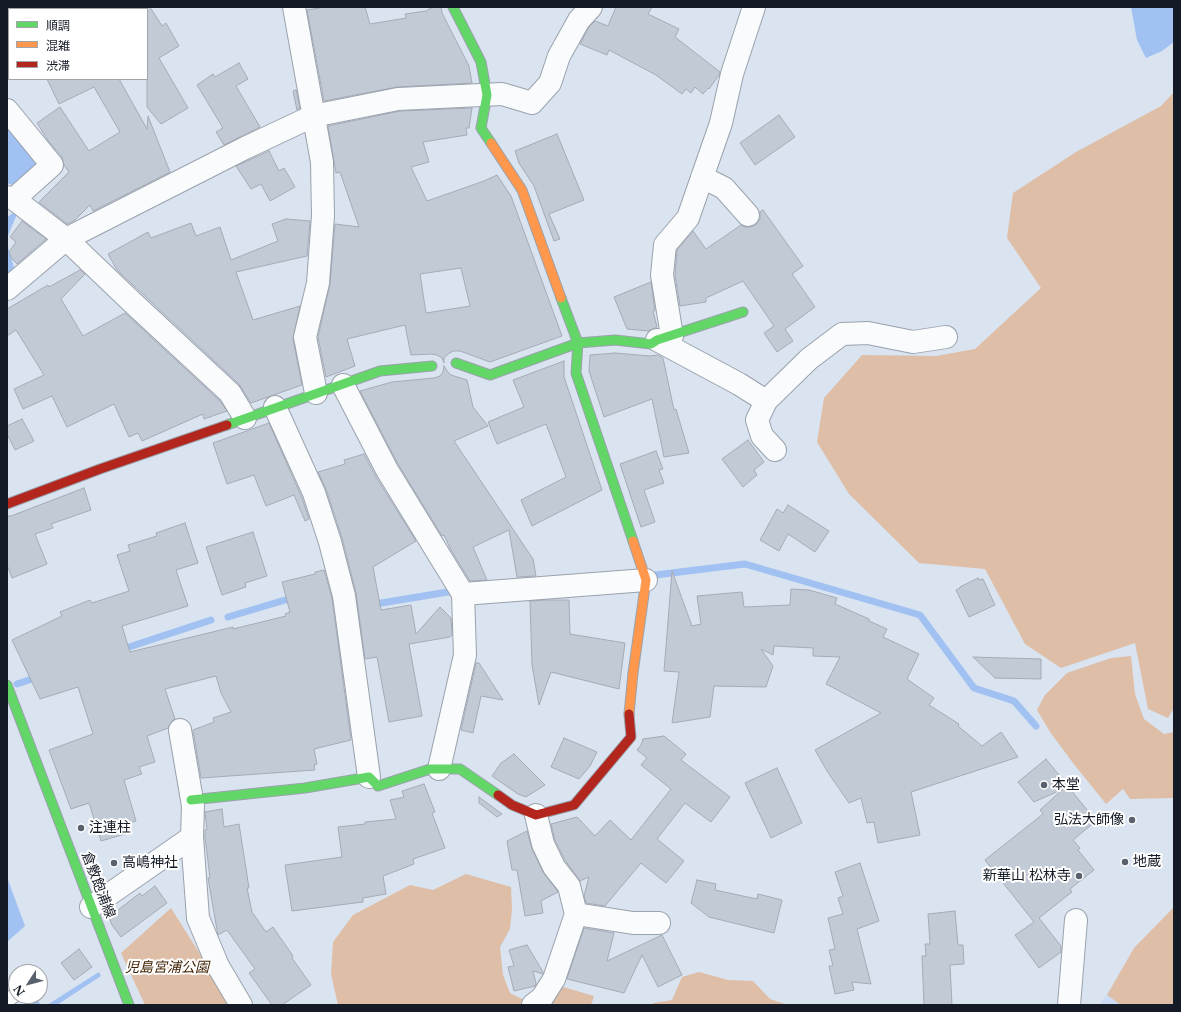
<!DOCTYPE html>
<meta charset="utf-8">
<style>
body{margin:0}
#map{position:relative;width:1181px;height:1012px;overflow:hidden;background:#dae3f0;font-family:"Libre Baskerville","Noto Sans JP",serif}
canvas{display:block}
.frame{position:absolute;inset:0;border:8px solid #141b26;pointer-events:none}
.legend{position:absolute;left:8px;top:8px;width:140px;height:72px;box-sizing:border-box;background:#fff;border:1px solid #a1a4a8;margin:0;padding:5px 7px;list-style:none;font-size:12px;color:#141b26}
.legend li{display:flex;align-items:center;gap:8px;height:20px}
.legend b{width:20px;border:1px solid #a1a4a8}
.north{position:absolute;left:8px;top:964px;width:40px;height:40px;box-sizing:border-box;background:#fff;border:1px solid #a1a4a8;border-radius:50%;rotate:234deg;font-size:11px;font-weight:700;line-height:16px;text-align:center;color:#141b26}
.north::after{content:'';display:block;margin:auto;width:14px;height:18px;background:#59616d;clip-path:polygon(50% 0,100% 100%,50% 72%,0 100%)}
</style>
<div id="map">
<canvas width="1181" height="1012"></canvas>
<div class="frame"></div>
<ul class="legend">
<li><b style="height:5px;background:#63d668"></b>順調</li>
<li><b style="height:5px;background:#ff974d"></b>混雑</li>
<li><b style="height:5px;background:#b3261e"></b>渋滞</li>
</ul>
<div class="north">N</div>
</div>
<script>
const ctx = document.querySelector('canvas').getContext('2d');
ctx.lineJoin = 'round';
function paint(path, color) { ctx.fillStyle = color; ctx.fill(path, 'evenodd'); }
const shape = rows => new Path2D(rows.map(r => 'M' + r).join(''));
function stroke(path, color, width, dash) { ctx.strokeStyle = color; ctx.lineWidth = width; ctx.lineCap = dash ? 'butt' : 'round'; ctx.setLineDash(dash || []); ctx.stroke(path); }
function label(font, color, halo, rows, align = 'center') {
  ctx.font = font + ' "Libre Baskerville","Noto Sans JP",serif'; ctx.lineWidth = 4; ctx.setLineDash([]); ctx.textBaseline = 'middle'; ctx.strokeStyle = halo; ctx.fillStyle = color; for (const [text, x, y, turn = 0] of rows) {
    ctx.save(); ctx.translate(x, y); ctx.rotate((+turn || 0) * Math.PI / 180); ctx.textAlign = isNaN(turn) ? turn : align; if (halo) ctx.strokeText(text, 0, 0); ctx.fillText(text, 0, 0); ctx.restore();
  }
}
const built = shape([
 [1107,995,1121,1005,1099,1005]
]);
const green = shape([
 [1174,92,1174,708,1168,718,1148,709,1135,643,1061,668,1025,644,985,569,919,563,849,494,817,442,824,398,862,355,936,356,975,349,1041,288,1007,238,1013,193,1076,152,1161,106],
 [1131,656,1135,694,1144,719,1164,734,1174,732,1174,798,1130,799,1123,789,1106,804,1073,763,1050,732,1037,710,1045,695,1067,673,1111,658],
 [466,874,511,887,512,909,510,929,500,947,503,975,510,993,528,1002,560,986,594,996,591,1005,338,1005,331,974,333,942,353,915,410,885,433,890],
 [1174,907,1174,1005,1121,1005,1107,995,1134,948],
 [171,908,232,1005,145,1005,121,953],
 [699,972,728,980,753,981,770,999,788,1005,653,1005,653,1003,672,1000,682,977]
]);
const water = shape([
 [1131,7,1174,7,1174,42,1162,51,1146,58,1137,40],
 [7,119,39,165,18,187,7,183],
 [13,213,17,214,7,238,7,217],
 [7,244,15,271,7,280],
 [7,877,25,926,7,942],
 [99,972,101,976,57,1005,47,1005],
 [35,997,41,1005,23,1005]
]);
const stream = shape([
 [647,576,745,564,920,615,974,688,1014,701,1036,726],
 [351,608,454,591],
 [228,617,285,600],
 [120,650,211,620],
 [17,684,38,677]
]);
const building = shape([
 [147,7,150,7,162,26,166,23,179,46,159,58,188,108,161,124,147,107,147,7],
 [325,7,365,7,370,24,406,18,405,14,426,11,433,7,441,7,442,13,469,66,472,83,397,87,324,101,307,10,325,7],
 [616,7,652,7,648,14,679,29,675,37,720,72,719,75,709,89,708,88,703,94,695,87,691,93,686,89,682,94,656,75,609,50,607,55,580,44,589,27,595,21,608,26,616,7],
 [239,63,248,79,236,86,260,127,224,145,216,132,223,128,197,85,213,74,215,77,239,63],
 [47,79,119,79,147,129,148,116,170,172,93,211,90,205,75,220,67,224,39,202,69,172,64,165,62,157,49,142,37,123,60,107,89,151,120,132,94,87,59,104,47,79],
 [296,90,300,108,297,110,293,91,296,90],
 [472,108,469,128,466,128,467,135,423,142,429,162,411,167,427,201,484,181,497,175,511,196,562,336,490,362,460,351,453,351,448,354,444,358,444,363,442,358,437,355,431,354,411,355,405,325,347,339,355,366,326,377,318,337,330,284,335,224,359,227,340,172,336,173,328,126,400,111,472,108],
 [461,268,470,306,426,313,420,274,461,268],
 [779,115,795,137,755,165,740,143,779,115],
 [557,134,584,200,549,214,560,239,554,241,534,186,519,163,515,151,557,134],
 [269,151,279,171,284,168,295,187,270,201,261,184,251,189,236,166,269,151],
 [763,210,803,266,792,274,815,307,785,329,793,341,777,352,764,333,774,326,743,281,706,298,706,302,680,306,675,275,677,250,693,231,706,249,741,225,744,227,750,227,756,225,760,219,760,212,763,210],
 [286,219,310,221,307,256,236,272,253,320,300,306,293,339,302,385,251,403,239,384,117,270,108,254,148,232,151,238,191,223,196,236,220,227,231,260,278,241,272,224,286,219],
 [22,221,46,239,17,264,12,259,9,252,16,242,10,237,22,221],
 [80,270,85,274,61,299,83,336,125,313,220,401,227,411,204,419,203,414,142,441,138,433,129,437,114,404,67,427,52,396,23,409,14,389,44,375,16,330,7,336,7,309,48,285,49,287,80,270],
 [651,282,655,311,653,311,657,327,648,331,627,329,614,297,651,282],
 [615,353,650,356,658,355,663,358,674,410,676,409,689,453,664,457,652,399,604,417,589,371,590,355,615,353],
 [564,361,564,377,602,490,532,526,521,500,566,477,546,424,497,444,488,422,524,407,513,380,564,361],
 [444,366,447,371,451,375,467,380,473,407,488,426,454,441,533,559,536,576,517,577,509,530,473,547,487,580,470,581,451,550,444,535,442,536,398,464,360,391,392,382,434,378,440,376,443,372,444,366],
 [22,419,34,441,15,450,7,434,7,426,22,419],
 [269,423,302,498,309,519,305,521,294,495,266,506,254,475,227,484,213,443,269,423],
 [748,440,764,462,754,470,757,475,743,487,722,459,748,440],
 [656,451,663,469,659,470,664,483,644,490,655,522,641,527,620,464,656,451],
 [364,454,376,477,416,541,373,567,381,610,411,605,416,634,440,607,451,618,452,635,450,637,409,644,422,716,389,722,377,657,365,659,356,593,342,538,326,489,318,472,345,464,344,460,364,454],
 [84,488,91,510,51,524,53,528,35,534,47,564,12,578,7,565,7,516,11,516,84,488],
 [788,505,829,531,815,552,788,534,779,551,760,540,777,509,783,513,788,505],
 [185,523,198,563,176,570,188,606,122,626,130,652,233,627,233,629,286,616,285,614,290,612,282,582,315,574,315,572,324,570,332,598,351,740,314,749,317,764,314,765,315,770,201,778,193,730,214,722,213,718,231,712,221,693,216,676,165,689,175,719,172,721,168,728,147,736,155,762,139,767,142,774,124,780,136,821,129,823,132,832,101,841,89,803,71,809,49,750,93,734,78,687,40,699,12,640,62,616,60,612,90,600,92,603,129,591,117,555,130,551,128,545,157,536,156,533,185,523],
 [253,532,267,576,245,583,246,587,222,595,206,547,253,532],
 [672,571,692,626,701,624,697,596,742,592,744,607,790,605,791,589,809,590,837,598,835,604,869,619,869,621,887,629,883,637,919,654,907,679,934,698,929,705,959,724,958,726,982,746,1001,732,1018,757,911,792,920,835,878,843,874,822,867,823,861,798,849,803,827,771,815,750,881,713,826,684,840,657,813,656,813,648,774,646,773,655,761,649,773,666,766,687,714,686,710,717,672,723,679,672,664,671,672,571],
 [978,578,979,580,983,579,995,605,969,617,956,590,960,588,960,587,978,578],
 [546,600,569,600,570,634,625,643,619,689,551,672,539,705,532,665,530,601,546,600],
 [973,657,1041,659,1041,679,995,678,973,657],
 [476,663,479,663,503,700,481,696,473,733,461,730,476,663],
 [664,736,686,754,681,760,730,797,711,822,685,803,657,839,684,861,666,883,641,863,605,906,586,903,584,896,589,877,580,881,565,860,555,840,551,824,577,817,595,836,610,820,631,840,671,789,641,765,647,758,637,750,641,745,643,739,664,736],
 [564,738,597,752,590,766,579,779,551,767,564,738],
 [514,754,545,785,526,797,518,794,492,776,501,763,514,754],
 [1046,759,1096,821,1073,840,1080,848,1078,850,1094,870,1070,889,1072,892,1039,918,1061,946,1061,952,1039,968,1015,935,1034,922,985,860,1043,814,1040,810,1063,789,1034,802,1018,782,1046,759],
 [777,768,802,823,771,838,745,783,777,768],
 [424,784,435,812,432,813,445,848,413,859,414,864,383,876,386,894,363,898,363,902,292,911,285,865,342,857,338,827,365,824,365,822,396,819,390,800,404,797,402,791,424,784],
 [479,797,502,814,497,817,479,803,479,797],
 [222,809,224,827,239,824,249,888,247,888,252,912,266,932,273,927,293,956,292,958,311,985,282,1005,272,1005,249,973,255,969,227,930,218,935,217,930,208,878,210,878,205,837,205,830,207,830,205,812,222,809],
 [527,831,532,849,543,872,558,892,541,901,543,913,525,916,517,870,512,870,507,841,527,831],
 [860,863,879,921,857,929,871,984,852,982,854,990,835,994,829,966,833,966,829,950,835,949,828,918,843,914,838,898,843,896,835,872,860,863],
 [697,880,716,884,715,890,757,899,758,894,782,900,774,933,709,917,691,903,697,880],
 [155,886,167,903,121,937,112,925,109,917,140,893,142,896,155,886],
 [955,911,958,945,963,945,964,964,950,965,952,1005,924,1005,922,956,926,956,925,944,930,944,928,914,955,911],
 [584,928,614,933,607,961,662,935,682,975,658,987,642,955,624,993,567,979,584,928],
 [527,945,543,972,543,974,533,971,536,983,535,986,514,991,508,967,514,966,509,950,527,945],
 [79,949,92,967,74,980,61,963,79,949]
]);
const lane = shape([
 [7,1001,16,994]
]);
const street = shape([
 [294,7,322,162,323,216,318,283,305,337,316,393],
 [7,110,52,165,14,199],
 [702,177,724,188,748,215],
 [7,197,14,199,66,239,133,303,230,393,245,418],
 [7,289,66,239,245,148,313,116,398,99,502,94,532,103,550,83,559,56,579,20,591,7],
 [672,336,662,275,665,245,688,218,721,123,732,74,754,7],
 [657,340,739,384,766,401,809,359,842,334,868,333,913,342,946,337],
 [343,385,387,470,463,594,465,655,439,769],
 [766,401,757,420,762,436,775,450],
 [275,407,314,493,330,542,344,596,369,777],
 [463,594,646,580],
 [180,730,193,806,192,837,198,918,218,966,241,1005],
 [536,815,543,844,554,867,569,886,576,914,633,923,659,923],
 [91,907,192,837],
 [533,1005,542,998,554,979,576,914],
 [1069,1005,1076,920]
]);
const fast = shape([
 [453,7,481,62,487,95,481,128,491,143],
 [561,298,578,343,576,373,633,541],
 [456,363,490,375,578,343,615,340,651,344,657,340,743,312],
 [227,425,380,371,432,366],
 [7,685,129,1005],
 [191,800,305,788,369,777,378,786,430,769,460,769,498,795]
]);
const slow = shape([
 [491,143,522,190,561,298],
 [629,714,633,673,646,580,633,541]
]);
const jam = shape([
 [7,504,100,469,227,425],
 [498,795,512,805,536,815,574,805,631,737,629,714]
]);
const markers = [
 [1044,785,4,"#59616d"],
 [1132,820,4,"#59616d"],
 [81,828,4,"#59616d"],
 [1125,862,4,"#59616d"],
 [114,863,4,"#59616d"],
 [1079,876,4,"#59616d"]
];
const poiNames = [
 ["本堂",1052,785],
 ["弘法大師像",1124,820,"right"],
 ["注連柱",89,828],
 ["地蔵",1133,862],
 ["高嶋神社",122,863],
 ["新華山 松林寺",1071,876,"right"]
];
const streetNames = [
 ["倉敷飽浦線",98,885,69]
];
const parkNames = [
 ["児島宮浦公園",167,968]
];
paint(built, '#cadcf6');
paint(green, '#debea6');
paint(water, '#a0c1f1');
stroke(stream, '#a0c1f1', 7);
paint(building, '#c2cad5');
stroke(building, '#a4abb6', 1);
stroke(lane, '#9aa2ac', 15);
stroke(street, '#9aa2ac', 24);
stroke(fast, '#9aa2ac', 11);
stroke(slow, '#9aa2ac', 11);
stroke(jam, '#9aa2ac', 11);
stroke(lane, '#f9fbfd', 13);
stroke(street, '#f9fbfd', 22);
stroke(fast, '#63d668', 9);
stroke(slow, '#ff974d', 9);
stroke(jam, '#b3261e', 9);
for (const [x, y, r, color] of markers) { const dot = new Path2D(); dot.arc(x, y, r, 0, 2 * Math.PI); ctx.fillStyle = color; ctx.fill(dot); stroke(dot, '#fff', 1.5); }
label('14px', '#141b26', '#fff', poiNames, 'left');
label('14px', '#141b26', '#fff', streetNames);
label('italic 14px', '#422305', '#fff', parkNames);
</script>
